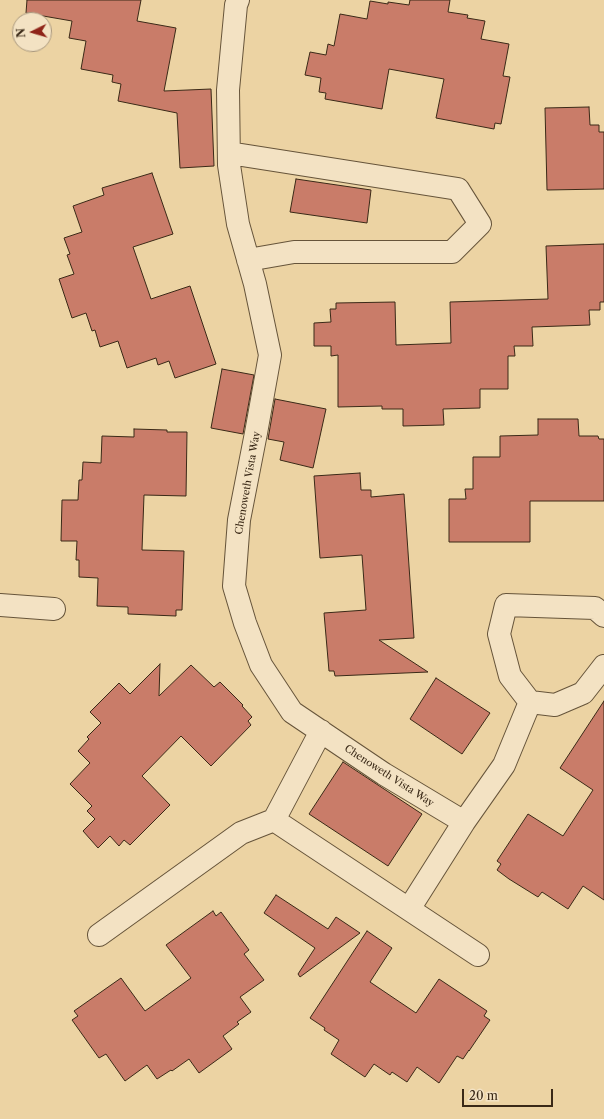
<!DOCTYPE html>
<style>
body{margin:0}
#map{position:relative;width:604px;height:1119px;overflow:hidden;background:#ecd3a3;font-family:"Libre Caslon Text",serif}
canvas{display:block}
.north{position:absolute;left:12px;top:12px;width:40px;height:40px;box-sizing:border-box;background:#f3e2c3;border:1px solid #a9987e;border-radius:50%;rotate:265deg;font-size:11px;font-weight:700;line-height:16px;text-align:center;color:#3a2917}
.north::after{content:'';display:block;margin:auto;width:14px;height:18px;background:#8f2418;clip-path:polygon(50% 0,100% 100%,50% 72%,0 100%)}
.scale{position:absolute;left:462px;top:1089px;width:91px;height:18px;box-sizing:border-box;border:2px solid #3a2917;border-top:0;padding-left:5px;font-size:12px;line-height:14px;white-space:nowrap;color:#3a2917;-webkit-text-stroke:3px #f3e2c3;paint-order:stroke}
</style>
<div id="map">
<canvas width="604" height="1119"></canvas>
<div class="north">N</div>
<div class="scale">20 m</div>
</div>
<script>
const ctx = document.querySelector('canvas').getContext('2d');
ctx.lineJoin = 'round';
function paint(path, color) { ctx.fillStyle = color; ctx.fill(path, 'evenodd'); }
const shape = rows => new Path2D(rows.map(r => 'M' + r).join(''));
function stroke(path, color, width, dash) { ctx.strokeStyle = color; ctx.lineWidth = width; ctx.lineCap = dash ? 'butt' : 'round'; ctx.setLineDash(dash || []); ctx.stroke(path); }
function label(font, color, halo, rows, align = 'center') {
  ctx.font = font + ' "Libre Caslon Text",serif'; ctx.lineWidth = 3; ctx.setLineDash([]); ctx.textBaseline = 'middle'; ctx.strokeStyle = halo; ctx.fillStyle = color; for (const [text, x, y, turn = 0] of rows) {
    ctx.save(); ctx.translate(x, y); ctx.rotate((+turn || 0) * Math.PI / 180); ctx.textAlign = isNaN(turn) ? turn : align; if (halo) ctx.strokeText(text, 0, 0); ctx.fillText(text, 0, 0); ctx.restore();
  }
}
const building = shape([
 [27,0,141,0,137,21,176,28,164,91,211,89,214,166,180,168,177,113,118,101,121,84,112,82,113,75,81,69,86,41,69,38,72,21,26,13,27,0],
 [410,0,450,0,448,12,468,15,467,18,485,21,481,39,509,44,503,76,510,77,501,124,495,123,494,129,436,118,444,79,389,69,382,109,325,99,326,93,319,92,321,78,305,75,310,52,326,55,328,44,334,46,340,14,367,19,370,1,388,4,388,2,409,5,410,0],
 [589,107,590,125,599,125,599,132,604,132,604,189,547,190,545,108,589,107],
 [152,173,173,234,133,247,151,299,190,286,216,364,175,378,169,361,158,365,156,358,127,368,118,341,100,347,95,330,92,331,86,313,72,318,59,279,74,274,67,255,70,254,64,238,82,232,73,206,104,195,102,188,152,173],
 [296,179,371,190,367,223,290,212,296,179],
 [604,244,604,302,600,302,600,310,589,310,590,325,532,327,533,346,514,346,515,356,508,356,508,389,480,389,480,408,443,409,444,425,403,426,403,409,382,409,382,406,338,407,338,355,331,356,331,346,314,346,314,323,331,322,330,309,336,309,336,303,395,302,396,345,451,343,450,302,548,299,546,246,604,244],
 [222,369,254,375,243,434,211,428,222,369],
 [275,399,326,409,313,468,280,460,284,442,268,439,275,399],
 [538,419,578,419,579,436,598,436,599,439,604,439,604,501,530,501,530,542,449,542,449,499,466,499,465,489,473,489,473,457,500,457,500,436,538,435,538,419],
 [134,429,167,430,167,432,187,432,186,496,144,495,142,550,184,551,182,610,176,610,176,616,128,614,128,607,97,606,98,578,79,577,79,560,76,560,77,541,61,541,62,500,78,500,79,480,82,480,83,462,101,463,102,436,134,437,134,429],
 [360,473,361,490,371,490,371,497,404,494,414,638,379,640,428,672,335,676,334,671,329,671,324,613,366,610,362,555,320,558,314,476,360,473],
 [160,664,159,696,191,665,214,687,220,682,243,705,242,706,252,717,248,721,251,725,211,766,181,736,142,776,170,805,130,845,124,840,119,846,110,836,98,848,83,831,95,819,87,811,92,806,70,784,90,763,78,751,89,739,87,737,101,723,90,712,119,683,130,694,160,664],
 [436,678,490,713,462,754,410,719,436,678],
 [604,701,604,900,583,886,568,909,542,892,538,897,509,879,497,870,501,864,497,861,528,814,563,836,593,790,560,768,604,701],
 [343,762,422,814,388,866,309,814,343,762],
 [276,895,328,929,336,917,360,933,300,977,298,974,315,948,264,913,276,895],
 [213,911,216,916,221,912,249,950,244,954,264,980,240,997,251,1012,237,1022,239,1024,223,1036,232,1049,199,1073,189,1059,172,1071,171,1070,157,1079,147,1065,125,1081,106,1054,99,1058,72,1020,78,1016,74,1011,121,978,145,1011,191,978,166,945,213,911],
 [367,931,392,948,370,982,416,1013,439,979,487,1011,484,1016,490,1020,469,1051,469,1050,463,1059,457,1056,439,1083,417,1067,407,1082,392,1072,390,1075,374,1064,365,1077,331,1054,339,1040,324,1030,325,1028,310,1018,367,931]
]);
const street = shape([
 [238,0,236,5,228,90,229,165,238,224,255,284,270,355,256,433,239,520,234,586,245,623,261,665,292,712,384,774,464,822,504,765,530,702],
 [229,153,458,189,480,224,452,252,294,252,248,260],
 [0,605,54,609],
 [604,616,595,608,506,605,499,634,510,676,530,702,555,705,583,693,604,666],
 [274,820,478,955],
 [409,909,464,822],
 [99,935,241,833,274,820,321,731]
]);
const streetNames = [
 ["Chenoweth Vista Way",248,483,-80],
 ["Chenoweth Vista Way",389,776,33]
];
paint(building, '#c97c69');
stroke(building, '#3a2917', 1);
stroke(street, '#66543a', 24);
stroke(street, '#f3e2c3', 22);
label('10px', '#3a2917', '#f3e2c3', streetNames);
</script>
